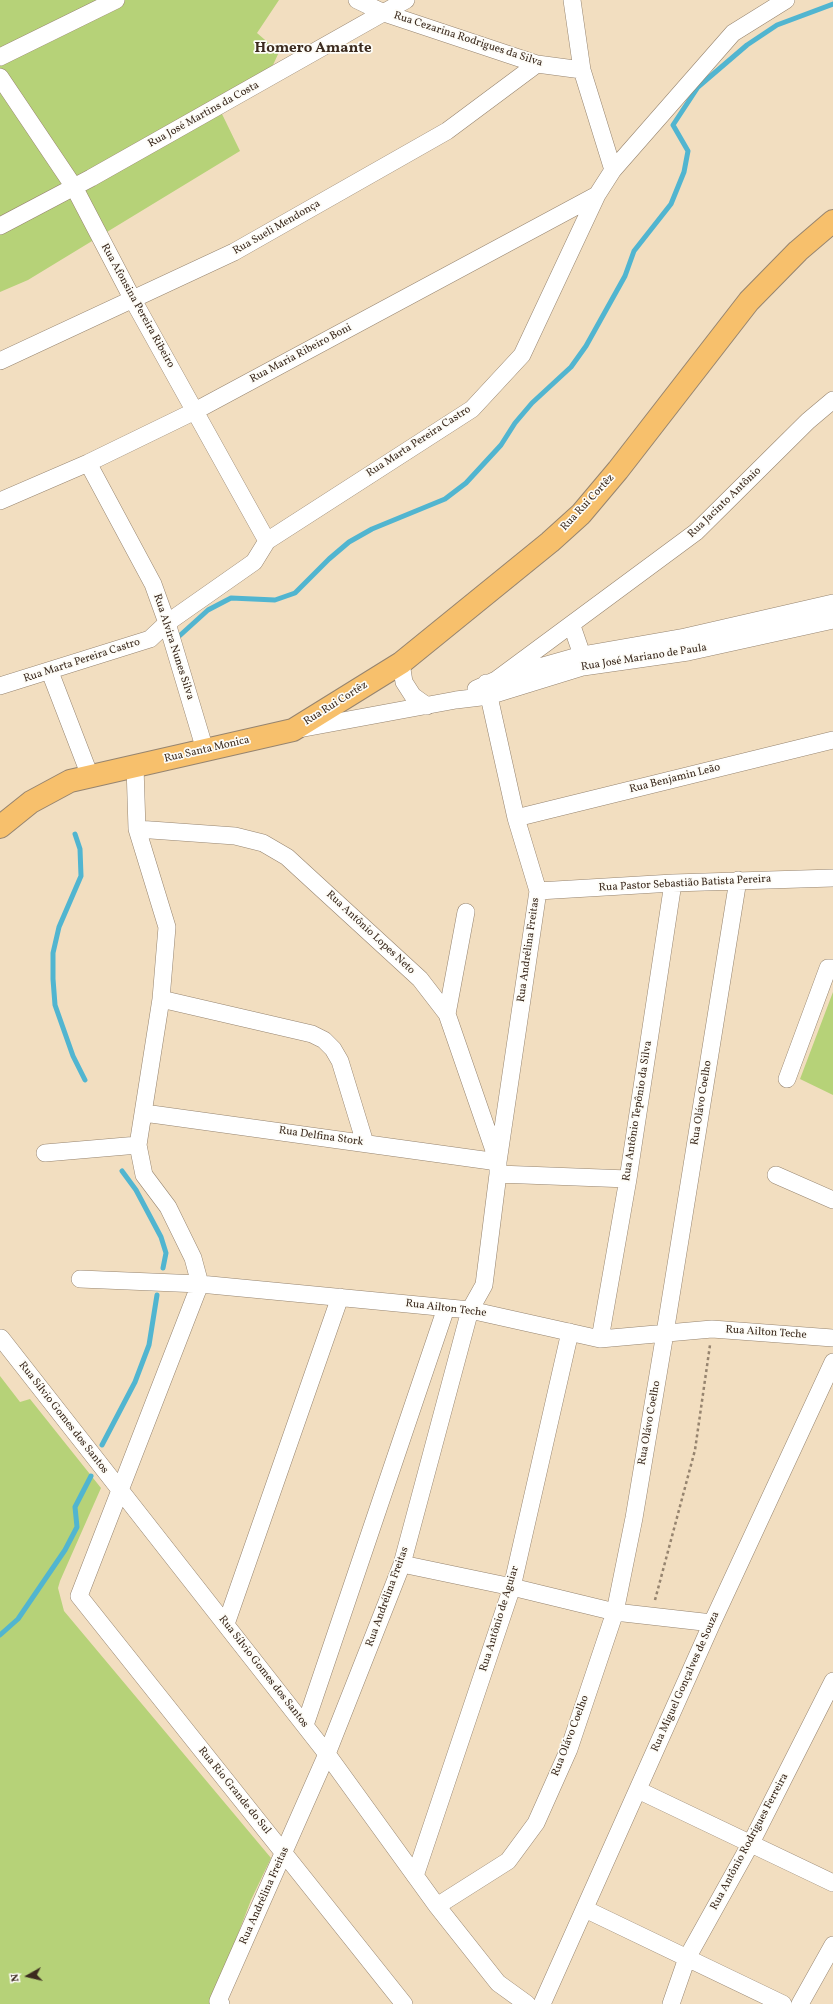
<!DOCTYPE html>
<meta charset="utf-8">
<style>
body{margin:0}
#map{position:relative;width:833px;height:2004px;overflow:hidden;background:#f2dec0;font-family:Vollkorn,serif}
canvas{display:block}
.north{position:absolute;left:8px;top:1956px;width:40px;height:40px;-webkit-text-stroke:3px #fdfcf7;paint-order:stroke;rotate:262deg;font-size:11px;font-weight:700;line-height:16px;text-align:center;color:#3b2a1e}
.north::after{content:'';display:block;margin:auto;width:14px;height:18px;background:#3b2a1e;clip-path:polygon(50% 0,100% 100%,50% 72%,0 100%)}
</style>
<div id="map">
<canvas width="833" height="2004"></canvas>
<div class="north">N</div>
</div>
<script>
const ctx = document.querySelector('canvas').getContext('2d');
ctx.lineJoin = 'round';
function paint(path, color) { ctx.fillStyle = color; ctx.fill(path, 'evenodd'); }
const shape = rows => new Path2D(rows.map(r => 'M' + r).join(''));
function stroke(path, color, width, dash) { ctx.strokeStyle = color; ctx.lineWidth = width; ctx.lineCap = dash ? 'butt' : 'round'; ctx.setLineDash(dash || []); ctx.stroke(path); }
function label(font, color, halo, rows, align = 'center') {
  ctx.font = font + ' Vollkorn,serif'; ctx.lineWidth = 3.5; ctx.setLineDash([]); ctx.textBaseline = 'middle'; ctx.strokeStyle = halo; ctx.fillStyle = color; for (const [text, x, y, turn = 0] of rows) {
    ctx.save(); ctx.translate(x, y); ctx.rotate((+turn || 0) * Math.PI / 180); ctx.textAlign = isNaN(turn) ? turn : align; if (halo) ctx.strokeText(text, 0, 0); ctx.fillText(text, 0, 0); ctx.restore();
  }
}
const green = shape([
 [0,0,279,0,257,33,279,52,273,65,222,104,222,114,240,151,28,280,0,292],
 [833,992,833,1095,800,1079],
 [0,1376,20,1402,30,1399,101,1488,60,1581,58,1588,64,1611,271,1858,251,1900,215,1994,221,2004,0,2004]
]);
const stream = shape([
 [176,639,208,610,231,598,275,600,295,593,329,559,349,542,372,529,445,499,466,483,501,445,515,423,532,403,571,367,586,346,625,276,634,251,671,204,684,172,688,151,673,125,698,87,747,45,777,25,833,4],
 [75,834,80,849,81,876,59,927,53,953,53,979,55,1005,73,1056,85,1080],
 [122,1171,136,1190,161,1237,166,1253,163,1268],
 [102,1445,135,1382,149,1345,157,1295],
 [0,1635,18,1619,65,1550,77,1527,75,1507,91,1476]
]);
const path = shape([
 [655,1600,695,1450,710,1345]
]);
const minor = shape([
 [357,0,384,13,537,64,582,70],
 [572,0,582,70,613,170],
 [0,57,116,0],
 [0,77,74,187,133,300,267,541],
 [0,226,91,178,406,0],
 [0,361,234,252,447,131,537,64],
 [88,463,153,584,167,623,205,750],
 [0,501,88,463,195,411,597,195],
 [572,626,582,655,583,666],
 [401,663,404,682,413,696,427,706],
 [50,672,90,776],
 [508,676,582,655,685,637,833,603],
 [0,686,150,639,167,623,254,562,267,541,472,409,522,355,597,195,613,170,733,33,786,0],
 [476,689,496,680,696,532,808,421,833,400],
 [299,729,456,700,489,696,583,667,688,652,833,620],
 [135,766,137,829,167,927,161,999,138,1145,144,1175,168,1207,193,1258,200,1284,79,1596,404,2004],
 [516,818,833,740],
 [137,829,235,836,263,843,287,857,420,979,447,1014,498,1162,144,1113],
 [538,891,673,883,833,878],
 [161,999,312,1034,324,1040,333,1049,340,1061,365,1143],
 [447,1014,466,912],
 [787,1079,828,968,833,968],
 [45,1153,138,1145],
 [498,1174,628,1179],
 [776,1175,833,1200],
 [80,1279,200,1284,470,1310,600,1339,712,1329,833,1338],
 [1,1338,327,1754,437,1906,498,1983,527,2004],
 [600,1339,628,1179,673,883],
 [402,1564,512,1587,615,1612,712,1623],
 [226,1624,340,1297],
 [305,1725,446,1308],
 [638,1790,833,1883],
 [415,1876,512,1587,570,1332],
 [437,1906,508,1861,536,1823,569,1749,615,1612,634,1518,665,1333,738,880],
 [585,1909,783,2004],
 [221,2004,218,2001,327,1754,402,1564,470,1310,484,1285,498,1174,498,1162,538,891,516,818,486,683],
 [542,2004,712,1623,833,1362],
 [671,2004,687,1958,751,1843,833,1681],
 [800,2004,833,1945]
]);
const primary = shape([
 [0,827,31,802,70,781,293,730,401,663,550,542,581,514,618,470,749,301,798,251,833,221]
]);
const streetNames = [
 ["Rua Cezarina Rodrigues da Silva",468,40,18],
 ["Rua José Martins da Costa",204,115,-29],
 ["Rua Sueli Mendonça",277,228,-30],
 ["Rua Afonsina Pereira Ribeiro",137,306,61],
 ["Rua Maria Ribeiro Boni",301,354,-28],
 ["Rua Marta Pereira Castro",419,442,-33],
 ["Rua Rui Cortêz",588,503,-47],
 ["Rua Jacinto Antônio",725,503,-44],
 ["Rua Alvira Nunes Silva",173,647,72],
 ["Rua José Mariano de Paula",644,658,-9],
 ["Rua Marta Pereira Castro",82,661,-18],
 ["Rua Rui Cortêz",336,704,-32],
 ["Rua Santa Monica",207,750,-13],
 ["Rua Benjamin Leão",675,779,-14],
 ["Rua Pastor Sebastião Batista Pereira",685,884,-3],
 ["Rua Antônio Lopes Neto",370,933,43],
 ["Rua Andrélina Freitas",529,950,-82],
 ["Rua Olávo Coelho",702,1103,-81],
 ["Rua Antônio Tepônio da Silva",638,1111,-81],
 ["Rua Delfina Stork",321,1137,8],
 ["Rua Ailton Teche",446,1309,7],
 ["Rua Ailton Teche",766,1333,4],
 ["Rua Sílvio Gomes dos Santos",63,1418,52],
 ["Rua Olávo Coelho",650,1423,-80],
 ["Rua Andrélina Freitas",388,1597,-70],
 ["Rua Antônio de Aguiar",500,1619,-73],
 ["Rua Sílvio Gomes dos Santos",263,1672,52],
 ["Rua Miguel Gonçalves de Souza",686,1682,-66],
 ["Rua Olávo Coelho",571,1736,-69],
 ["Rua Rio Grande do Sul",234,1791,51],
 ["Rua Antônio Rodrigues Ferreira",750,1842,-62],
 ["Rua Andrélina Freitas",265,1896,-66]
];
const districtNames = [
 ["Homero Amante",313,49]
];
paint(green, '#b6d278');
stroke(stream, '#51b5d0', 5);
stroke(minor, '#96846f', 18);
stroke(primary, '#96846f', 24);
stroke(path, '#96846f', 2.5, [3, 3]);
stroke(minor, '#fff', 17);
stroke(primary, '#f7c06c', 22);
label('11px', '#3b2a1e', '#fdfcf7', streetNames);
label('bold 15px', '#3b2a1e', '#fdfcf7', districtNames);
</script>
